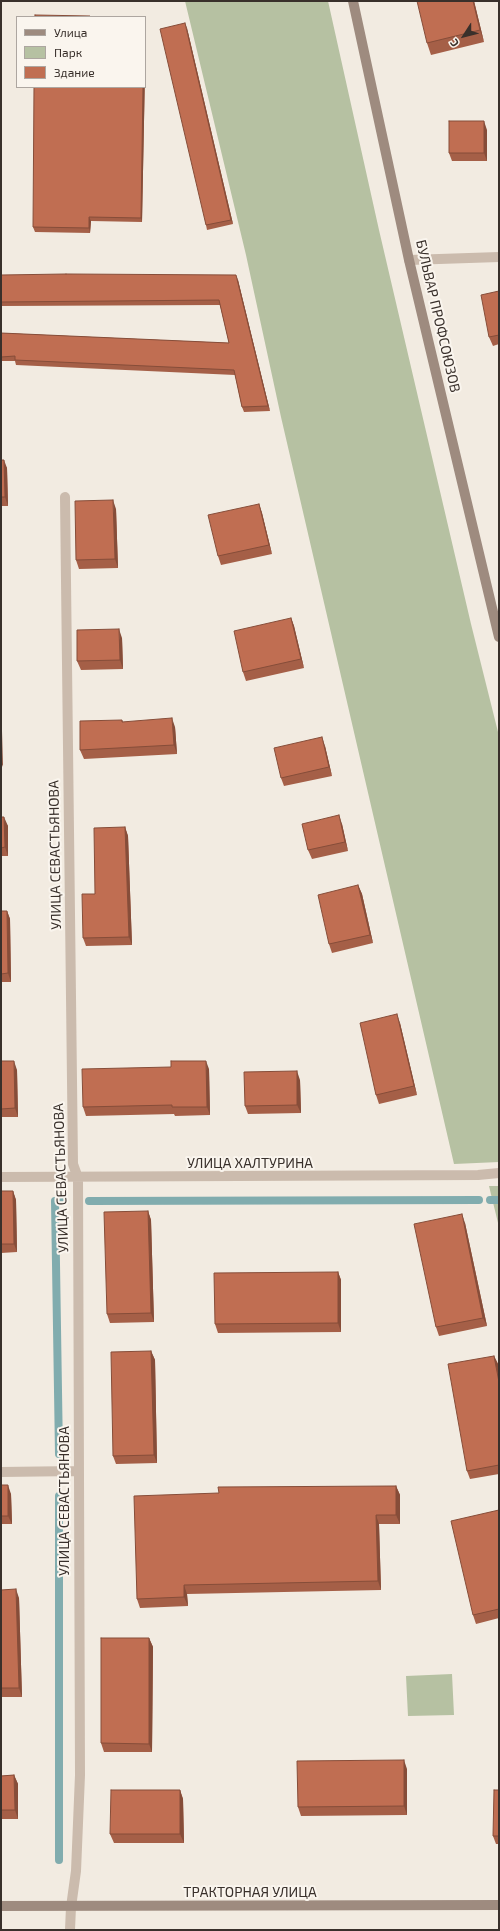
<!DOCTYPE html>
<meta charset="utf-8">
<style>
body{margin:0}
#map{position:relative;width:500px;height:1931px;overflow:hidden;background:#f2ebe1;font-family:"Exo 2",sans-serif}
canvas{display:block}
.frame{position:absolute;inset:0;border:2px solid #39302b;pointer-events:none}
.legend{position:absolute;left:16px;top:16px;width:130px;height:72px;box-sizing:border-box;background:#faf5ee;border:1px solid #ada6a0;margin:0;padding:5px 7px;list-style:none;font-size:12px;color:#39302b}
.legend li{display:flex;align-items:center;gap:8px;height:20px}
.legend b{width:20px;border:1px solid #ada6a0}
.north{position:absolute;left:444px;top:16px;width:40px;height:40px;-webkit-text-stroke:3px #faf5ee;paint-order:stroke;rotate:234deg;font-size:11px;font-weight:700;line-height:16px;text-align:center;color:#39302b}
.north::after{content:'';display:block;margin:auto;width:14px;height:18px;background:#39302b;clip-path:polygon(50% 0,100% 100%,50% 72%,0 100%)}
</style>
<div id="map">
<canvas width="500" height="1931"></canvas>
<div class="frame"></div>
<ul class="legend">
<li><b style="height:5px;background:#9e8b7f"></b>Улица</li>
<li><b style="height:11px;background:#b6c1a2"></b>Парк</li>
<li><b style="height:11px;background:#c06e52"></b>Здание</li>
</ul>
<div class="north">С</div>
</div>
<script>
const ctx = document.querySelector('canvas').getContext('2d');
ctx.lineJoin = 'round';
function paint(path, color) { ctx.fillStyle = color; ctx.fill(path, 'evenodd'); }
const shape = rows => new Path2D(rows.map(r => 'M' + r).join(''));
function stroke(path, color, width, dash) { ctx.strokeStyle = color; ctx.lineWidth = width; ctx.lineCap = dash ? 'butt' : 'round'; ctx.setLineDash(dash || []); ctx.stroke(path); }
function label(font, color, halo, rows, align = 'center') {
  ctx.font = font + ' "Exo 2",sans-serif'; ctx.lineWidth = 4; ctx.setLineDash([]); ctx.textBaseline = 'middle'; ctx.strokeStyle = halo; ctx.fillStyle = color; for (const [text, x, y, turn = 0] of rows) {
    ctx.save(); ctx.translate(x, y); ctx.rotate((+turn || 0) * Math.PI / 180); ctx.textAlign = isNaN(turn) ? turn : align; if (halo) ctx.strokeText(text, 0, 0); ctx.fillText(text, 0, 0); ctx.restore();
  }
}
const green = shape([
 [185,1,328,1,379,230,471,624,499,736,499,1162,454,1164,281,417,246,255],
 [489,1186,499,1186,499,1227],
 [452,1674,454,1715,408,1716,406,1676]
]);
const stream = shape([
 [490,1200,499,1200],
 [89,1201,479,1200],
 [59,1454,55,1201,64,1201],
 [59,1496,59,1860]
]);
const street = shape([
 [409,260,499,257],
 [65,497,73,1164,78,1178,80,1775,76,1871,71,1907,70,1930],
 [1,1177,478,1175,499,1173],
 [1,1472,78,1471]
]);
const secondary = shape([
 [353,1,409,260,499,637],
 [1,1906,499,1905]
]);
const wall = shape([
 [474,1,484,42,431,55,427,43],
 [187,28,233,224,207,230,206,225],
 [145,71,142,222,91,221,90,233,35,232,33,227],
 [487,130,487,161,452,161,449,153],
 [1,275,238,280,270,411,244,412,242,407,235,375,16,365,15,361,1,361,1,333,229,343,220,305,1,306],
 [499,291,499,344,493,346,489,337],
 [1,460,7,468,8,506,1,506],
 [259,504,262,513,272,554,221,565,218,556],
 [116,509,118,568,79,569,76,560],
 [291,618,294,626,304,668,246,681,243,672],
 [122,638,123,669,81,670,77,661],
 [122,720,123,722,175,727,177,754,84,759,80,750],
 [325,746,332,776,284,786,281,778],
 [1,817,8,826,8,856,1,856],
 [342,824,348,851,312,859,308,850],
 [125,827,128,836,132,945,86,946,83,938,95,894],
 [358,885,362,894,373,943,332,953,329,944],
 [1,911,7,911,10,919,11,982,1,982],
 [400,1023,417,1095,379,1104,376,1095],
 [1,1061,17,1070,18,1117,1,1117],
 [209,1069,210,1115,175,1116,174,1114,86,1116,83,1107],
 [300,1080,301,1113,248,1114,245,1106],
 [1,1191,13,1191,16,1200,17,1252,1,1253],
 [148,1211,151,1220,154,1322,110,1323,107,1314],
 [465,1223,487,1326,439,1336,436,1327],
 [338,1272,341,1280,341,1332,218,1333,215,1324],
 [151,1351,155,1360,157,1463,116,1464,113,1456],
 [494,1356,498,1364,499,1373,499,1474,470,1479,467,1471],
 [1,1485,11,1494,12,1524,1,1524],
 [396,1486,400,1495,400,1524,379,1524,381,1590,187,1594,188,1606,140,1608,137,1599,219,1493],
 [499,1510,499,1618,476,1624,473,1615],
 [1,1590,19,1598,22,1697,1,1697],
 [149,1638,153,1647,152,1752,104,1752,101,1743],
 [407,1769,407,1815,301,1816,298,1807],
 [14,1775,18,1784,18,1819,1,1819,1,1776],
 [180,1790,183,1799,184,1843,114,1843,110,1834],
 [499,1790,499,1844,496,1844,493,1836]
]);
const shadedWall = shape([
 [473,1,474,1,484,42,480,30],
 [185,23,187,28,233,224,231,220],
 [145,70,145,71,142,222,141,218,143,87,145,87],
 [484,121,487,130,487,161,484,153],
 [89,217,91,221,90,233,89,228],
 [236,275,238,280,270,411,268,406],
 [4,460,7,468,8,506,5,497],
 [113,500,116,509,118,568,115,559],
 [259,504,262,513,272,554,269,545],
 [291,618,294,626,304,668,301,659],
 [1,620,1,621,2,661,1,657],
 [119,629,122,638,123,669,120,660],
 [172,718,175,727,177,754,174,745],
 [1,729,2,731,3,767,1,762],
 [322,737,325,746,332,776,329,767],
 [339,815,342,824,348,851,345,842],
 [4,817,8,826,8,856,5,847],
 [125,827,128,836,132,945,129,937],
 [358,885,362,894,373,943,370,935],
 [7,911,10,919,11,982,8,973],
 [397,1014,400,1023,417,1095,414,1086],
 [14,1061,17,1070,18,1117,15,1108],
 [206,1061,209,1069,210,1115,207,1107],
 [297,1071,300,1080,301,1113,297,1105],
 [13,1191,16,1200,17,1252,14,1244],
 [148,1211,151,1220,154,1322,151,1313],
 [462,1214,465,1223,487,1326,483,1318],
 [338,1272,341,1280,341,1332,338,1323],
 [151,1351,155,1360,157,1463,154,1455],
 [494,1356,498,1364,499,1373,499,1382],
 [8,1485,11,1494,12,1524,8,1516],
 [396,1486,400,1495,400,1524,396,1515],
 [376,1515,379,1524,381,1590,378,1581],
 [184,1585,187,1594,188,1606,184,1597],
 [16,1589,19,1598,22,1697,19,1688],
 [149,1638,153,1647,152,1752,149,1744],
 [404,1760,407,1769,407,1815,404,1806],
 [14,1775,18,1784,18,1819,15,1810],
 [180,1790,183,1799,184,1843,180,1834]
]);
const building = shape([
 [417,1,473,1,480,30,427,43,417,1],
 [35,15,90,16,90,17,35,17,35,15],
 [185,23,231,220,206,225,160,29,185,23],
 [34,87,143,87,141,218,89,217,89,228,33,227,34,87],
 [449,121,484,121,484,153,449,153,449,121],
 [66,274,236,275,268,406,242,407,234,370,15,360,15,356,1,357,1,333,229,343,219,300,1,302,1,275,66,274],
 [499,291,499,335,489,337,481,295,499,291],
 [1,460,4,460,5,497,1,497,1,460],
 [113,500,115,559,76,560,75,501,113,500],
 [259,504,269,545,218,556,208,515,259,504],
 [291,618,301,659,243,672,234,631,291,618],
 [119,629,120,660,77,661,77,630,119,629],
 [172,718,174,745,80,750,80,721,122,720,122,722,172,718],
 [322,737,329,767,281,778,274,748,322,737],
 [339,815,345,842,308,850,302,824,339,815],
 [1,817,4,817,5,847,1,848,1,817],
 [125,827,129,937,83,938,82,894,95,894,94,828,125,827],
 [358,885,370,935,329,944,318,895,358,885],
 [1,911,7,911,8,973,1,974,1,911],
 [397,1014,414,1086,376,1095,360,1023,397,1014],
 [1,1061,14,1061,15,1108,1,1109,1,1061],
 [171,1061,206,1061,207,1107,172,1107,172,1105,83,1107,82,1069,171,1067,171,1061],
 [297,1071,297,1105,245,1106,244,1072,297,1071],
 [1,1191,13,1191,14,1244,1,1244,1,1191],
 [148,1211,151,1313,107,1314,104,1212,148,1211],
 [462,1214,483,1318,436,1327,414,1224,462,1214],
 [338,1272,338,1323,215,1324,214,1273,338,1272],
 [151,1351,154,1455,113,1456,111,1352,151,1351],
 [494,1356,499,1382,499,1465,467,1471,448,1364,494,1356],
 [1,1485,8,1485,8,1516,1,1516,1,1485],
 [396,1486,396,1515,376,1515,378,1581,184,1585,184,1597,137,1599,134,1496,219,1493,218,1487,396,1486],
 [499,1510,499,1609,473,1615,451,1521,499,1510],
 [16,1589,19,1688,1,1688,1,1590,16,1589],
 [101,1638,149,1638,149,1744,101,1743,101,1638],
 [404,1760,404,1806,298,1807,297,1761,404,1760],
 [14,1775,15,1810,1,1810,1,1776,14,1775],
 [111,1790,180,1790,180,1834,110,1834,111,1790],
 [494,1790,499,1790,499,1836,493,1836,494,1790]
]);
const streetNames = [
 ["БУЛЬВАР ПРОФСОЮЗОВ",438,316,77],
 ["УЛИЦА СЕВАСТЬЯНОВА",55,855,-91],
 ["УЛИЦА ХАЛТУРИНА",250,1163],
 ["УЛИЦА СЕВАСТЬЯНОВА",61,1178,-92],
 ["УЛИЦА СЕВАСТЬЯНОВА",64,1501,-90],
 ["ТРАКТОРНАЯ УЛИЦА",250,1892]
];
paint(green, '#b6c1a2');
stroke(stream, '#81acae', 8);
stroke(street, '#cbbbad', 10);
stroke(secondary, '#9e8b7f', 10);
paint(wall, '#a55f47');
paint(shadedWall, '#864d39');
paint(building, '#c06e52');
stroke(building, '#864d39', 1);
label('14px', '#39302b', '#faf5ee', streetNames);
</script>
